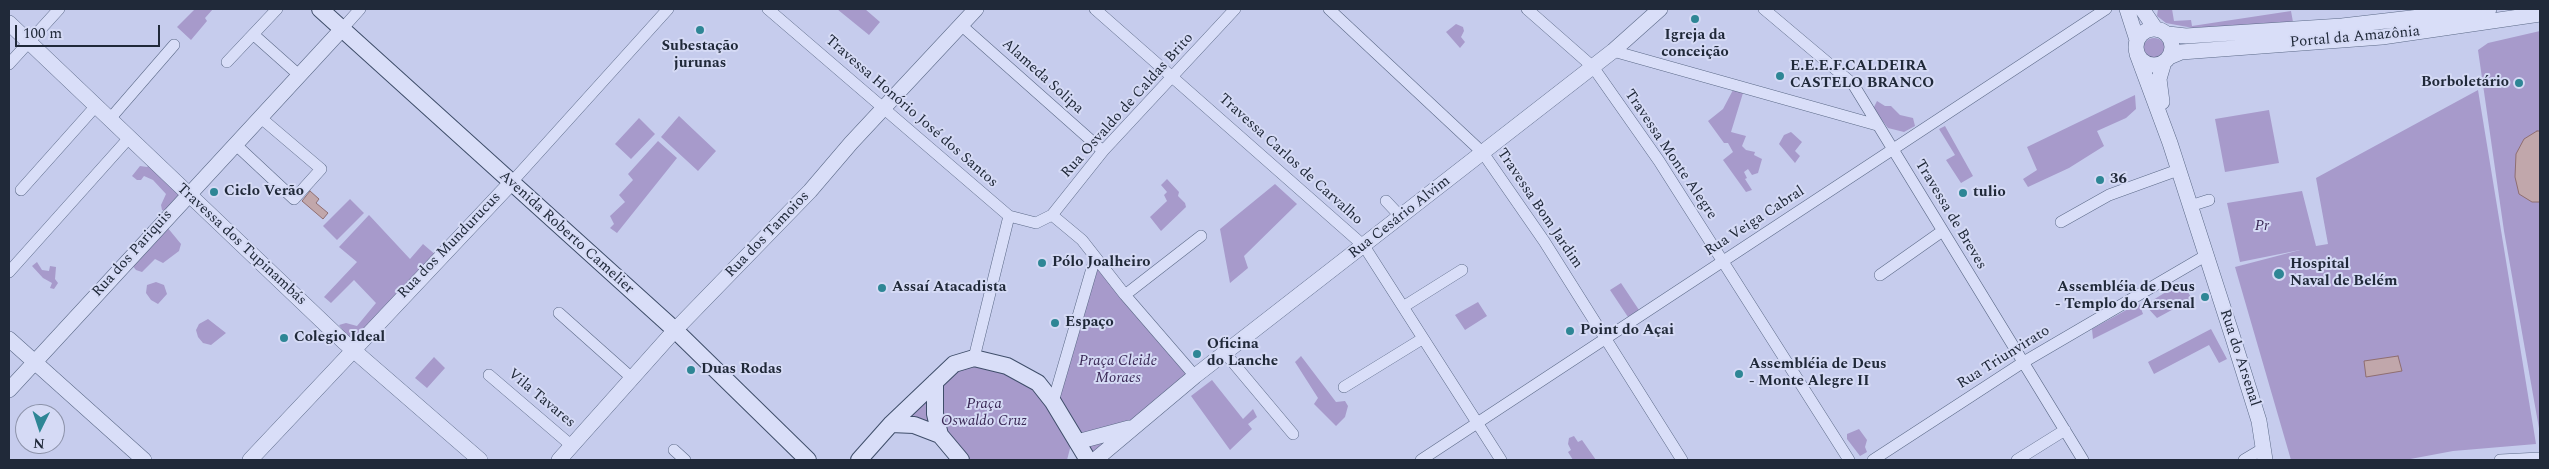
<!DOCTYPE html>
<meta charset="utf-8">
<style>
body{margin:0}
#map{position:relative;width:2549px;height:469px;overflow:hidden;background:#c6cced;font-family:Spectral,serif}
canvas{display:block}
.frame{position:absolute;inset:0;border:10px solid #202939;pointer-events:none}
.north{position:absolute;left:15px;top:404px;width:50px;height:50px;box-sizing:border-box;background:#d5daf5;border:1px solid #8d93aa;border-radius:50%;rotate:184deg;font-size:14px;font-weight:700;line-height:20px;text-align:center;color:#202939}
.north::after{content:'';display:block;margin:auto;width:18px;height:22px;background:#2e8695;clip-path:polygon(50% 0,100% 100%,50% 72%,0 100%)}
.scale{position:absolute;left:15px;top:25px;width:145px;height:22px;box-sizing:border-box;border:2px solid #202939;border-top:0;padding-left:6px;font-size:15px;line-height:18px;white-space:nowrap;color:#202939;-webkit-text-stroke:4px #d5daf5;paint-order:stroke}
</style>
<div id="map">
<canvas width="2549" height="469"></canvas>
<div class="frame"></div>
<div class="north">N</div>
<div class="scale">100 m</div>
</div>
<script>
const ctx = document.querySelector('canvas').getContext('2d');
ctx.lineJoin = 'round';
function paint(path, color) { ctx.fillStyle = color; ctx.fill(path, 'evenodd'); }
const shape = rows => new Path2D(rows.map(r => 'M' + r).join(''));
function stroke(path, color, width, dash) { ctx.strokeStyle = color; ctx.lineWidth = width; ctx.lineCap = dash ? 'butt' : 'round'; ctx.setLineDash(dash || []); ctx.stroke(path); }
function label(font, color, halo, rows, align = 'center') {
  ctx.font = font + ' Spectral,serif'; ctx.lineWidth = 4; ctx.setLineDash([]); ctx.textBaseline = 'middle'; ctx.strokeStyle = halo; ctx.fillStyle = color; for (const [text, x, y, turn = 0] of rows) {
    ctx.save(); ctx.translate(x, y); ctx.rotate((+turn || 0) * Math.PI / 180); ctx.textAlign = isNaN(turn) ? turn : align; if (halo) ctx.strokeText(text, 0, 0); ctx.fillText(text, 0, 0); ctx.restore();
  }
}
const green = shape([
 [195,9,213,9,205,18,207,21,191,40,177,27],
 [837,9,865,9,880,22,869,35],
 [2158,9,2172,9,2174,21,2191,20,2192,26,2291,11,2293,22,2193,28,2166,23,2157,16],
 [1456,24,1463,27,1464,31,1461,37,1465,42,1460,48,1446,32],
 [2540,31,2540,434,2504,231,2478,50,2488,43],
 '2143 49a11 11 0 1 1 22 0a11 11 0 1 1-22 0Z',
 [1733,90,1743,93,1731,132,1746,136,1742,146,1746,150,1755,152,1754,155,1762,159,1758,173,1752,175,1748,169,1744,172,1747,178,1745,179,1752,190,1746,192,1723,160,1733,152,1728,143,1724,143,1708,121,1723,109],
 [2478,90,2536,444,2453,451,2405,460,2291,460,2235,267,2300,250,2240,262,2227,203,2302,191,2316,246,2328,244,2316,178],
 [2135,95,2136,109,2126,118,2097,131,2104,146,2069,168,2028,187,2023,179,2037,170,2027,147],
 [1877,101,1885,106,1891,106,1900,115,1913,118,1915,126,1904,132,1888,128,1873,109],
 [2269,110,2279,163,2225,172,2215,119],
 [679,116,716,151,698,171,661,137],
 [639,118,655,134,631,159,615,144],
 [1945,126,1973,176,1961,183,1946,160,1955,155,1939,129],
 [1791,132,1802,142,1795,151,1800,156,1795,163,1779,144,1784,135],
 [658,141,677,158,617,233,610,228,614,224,610,216,625,202,619,195,633,180,628,174],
 [150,164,184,195,168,213,162,210,161,205,166,194,153,180,144,176,141,180,137,180,132,176,140,166,147,167],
 [1167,179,1179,192,1178,196,1185,203,1186,207,1161,231,1150,217,1167,201,1164,195,1167,192,1161,185],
 [1275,184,1297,204,1244,256,1248,268,1230,283,1220,229],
 [350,199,364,213,337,240,323,226],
 [369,215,410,259,423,244,437,256,357,340,348,337,339,325,346,323,357,326,376,303,354,280,331,303,324,297,357,262,339,247],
 [167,227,181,244,179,251,163,263,155,259,142,272,136,270,130,263],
 [1095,258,1195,376,1096,460,1053,402],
 [37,262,42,270,49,271,50,266,56,267,55,279,58,283,54,289,50,288,52,283,43,278,32,266],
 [156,282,164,285,167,294,158,304,151,300,146,293,147,285],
 [2182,282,2192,299,2157,318,2145,305],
 [1621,283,1639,310,1628,317,1610,290],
 [1478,302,1487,316,1465,330,1455,315],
 [2139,303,2143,314,2093,339,2092,329],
 [208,319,226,333,211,345,203,343,198,337,196,330,199,324],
 [2211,329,2227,359,2219,363,2209,345,2154,374,2148,362],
 [1301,356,1336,402,1345,401,1348,406,1345,417,1336,426,1314,404,1318,398,1295,362],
 [434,357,445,368,427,388,415,378],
 [973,363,1023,378,1050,405,1072,441,1067,460,963,460,941,434,899,423,956,369],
 [1212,380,1243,419,1253,409,1257,417,1248,424,1252,429,1230,450,1191,396],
 [1859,429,1867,440,1865,447,1867,452,1860,456,1847,439,1847,434],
 [1574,436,1578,442,1582,440,1596,460,1573,460,1568,452,1571,450,1568,444,1569,438]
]);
const water = shape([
 [2537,131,2540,131,2540,202,2532,202,2519,194,2515,177,2516,154,2524,139,2537,131],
 [310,191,319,199,316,203,328,213,323,219,302,201,310,191],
 [2398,356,2402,371,2366,377,2364,361,2398,356]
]);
const minor = shape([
 [768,9,1009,216,1036,223,1052,215,1103,151,1235,9],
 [1095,9,1364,246,1501,460],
 [1329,9,1483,153,1544,241,1682,460],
 [1527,9,1593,67,1659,161,1849,460],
 [1764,9,1853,84,2083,460],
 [961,25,1103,151],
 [343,28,360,9],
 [254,35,300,76],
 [1613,51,1877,125],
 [227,62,277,9],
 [9,64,59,9],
 [109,120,174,45],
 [235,144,294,199,321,169,261,118],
 [511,183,668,9],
 [21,190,95,107],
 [1386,201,1401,217],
 [2190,206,2209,200],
 [1052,215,1082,240,1125,295,1195,376],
 [2061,222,2109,195,2178,170],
 [9,272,128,139],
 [1880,275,1941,232],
 [1125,295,1201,236],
 [1403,307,1462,270],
 [559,313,633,379],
 [1225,353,1293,434],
 [974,358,1009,216],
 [489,375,572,446],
 [1344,387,1422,339],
 [1053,402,1095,258],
 [674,450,685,460],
 [1421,460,2106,9],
 [1873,460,2022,363,2205,256],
 [2017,460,2065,430],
 [2244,460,2264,448],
 [2500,460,2540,458]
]);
const tertiary = shape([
 [2127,9,2137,40],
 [2142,9,2155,28],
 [9,23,344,342,480,460],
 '2136 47a18 18 0 1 1 36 0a18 18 0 1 1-36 0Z',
 [2168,34,2186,36,2342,26,2489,9],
 [2137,54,2170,143,2233,338,2259,421,2265,460],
 [2169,57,2181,52,2382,37,2540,14],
 [2162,102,2159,79,2164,62],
 [9,339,144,460],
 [9,390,343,28],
 [1077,442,1129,428],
 [250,460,511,183],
 [559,460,675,330,810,191,851,143,976,9],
 [1095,460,1195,376,1613,51,1660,9]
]);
const secondary = shape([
 [320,9,675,330,808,460],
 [935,382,935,414,940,435],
 [891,424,914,425,940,435,961,460],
 [859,460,891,424,954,364,974,358,1007,366,1038,383,1053,402,1088,460]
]);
const markers = [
 [1695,19,5,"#2e8695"],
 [700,30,5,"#2e8695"],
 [1780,76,5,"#2e8695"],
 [2519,83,5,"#2e8695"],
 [2100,180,5,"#2e8695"],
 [214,192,5,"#2e8695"],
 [1963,193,5,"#2e8695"],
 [1042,263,5,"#2e8695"],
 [2279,274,6,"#2e8695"],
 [882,288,5,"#2e8695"],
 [2205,297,5,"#2e8695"],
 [1055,323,5,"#2e8695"],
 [1570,331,5,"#2e8695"],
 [284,338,5,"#2e8695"],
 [1197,354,5,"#2e8695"],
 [691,370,5,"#2e8695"],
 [1739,374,5,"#2e8695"]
];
const poiNames = [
 ["Igreja da",1695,36,"center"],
 ["conceição",1695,53,"center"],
 ["Subestação",700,47,"center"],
 ["jurunas",700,64,"center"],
 ["E.E.E.F.CALDEIRA",1790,67],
 ["CASTELO BRANCO",1790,84],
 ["Borboletário",2509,83,"right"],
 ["36",2110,180],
 ["Ciclo Verão",224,192],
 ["tulio",1973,193],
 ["Pólo Joalheiro",1052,263],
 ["Hospital",2290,265],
 ["Naval de Belém",2290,282],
 ["Assaí Atacadista",892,288],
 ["Assembléia de Deus",2195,288,"right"],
 ["- Templo do Arsenal",2195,305,"right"],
 ["Espaço",1065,323],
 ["Point do Açai",1580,331],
 ["Colegio Ideal",294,338],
 ["Oficina",1207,345],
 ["do Lanche",1207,362],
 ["Assembléia de Deus",1749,365],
 ["- Monte Alegre II",1749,382],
 ["Duas Rodas",701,370]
];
const streetNames = [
 ["Portal da Amazônia",2355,38,-5],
 ["Alameda Solipa",1042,77,42],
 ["Rua Osvaldo de Caldas Brito",1128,106,-48],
 ["Travessa Honório José dos Santos",911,112,41],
 ["Travessa Monte Alegre",1670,155,56],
 ["Travessa Carlos de Carvalho",1290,160,42],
 ["Travessa Bom Jardim",1539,209,56],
 ["Travessa de Breves",1950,215,59],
 ["Rua Cesário Alvim",1400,218,-38],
 ["Rua Veiga Cabral",1755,222,-33],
 ["Avenida Roberto Camelier",566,233,42],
 ["Rua dos Tamoios",768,235,-46],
 ["Travessa dos Tupinambás",241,245,43],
 ["Rua dos Mundurucus",450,246,-46],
 ["Rua dos Pariquis",133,254,-48],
 ["Rua Triunvirato",2004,358,-32],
 ["Rua do Arsenal",2239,358,72],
 ["Vila Tavares",541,399,40]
];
const parkNames = [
 ["Pr",2262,227],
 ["Praça Cleide",1118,362],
 ["Moraes",1118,379],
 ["Praça",984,405],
 ["Oswaldo Cruz",984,422]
];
paint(green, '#a79acb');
paint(water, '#c1a7ab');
stroke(water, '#8f6e71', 1);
stroke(minor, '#5c6a88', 12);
stroke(tertiary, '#5c6a88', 16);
stroke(secondary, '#3f4e6a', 18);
stroke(minor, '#d9def8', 11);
stroke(tertiary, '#d9def8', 15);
stroke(secondary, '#d9def8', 16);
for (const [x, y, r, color] of markers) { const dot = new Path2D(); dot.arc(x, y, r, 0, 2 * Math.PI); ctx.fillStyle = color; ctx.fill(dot); stroke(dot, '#d5daf5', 2); }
label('bold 15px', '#202939', '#d5daf5', poiNames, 'left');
label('15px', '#202939', '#d5daf5', streetNames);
label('italic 15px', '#392754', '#d5daf5', parkNames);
</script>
